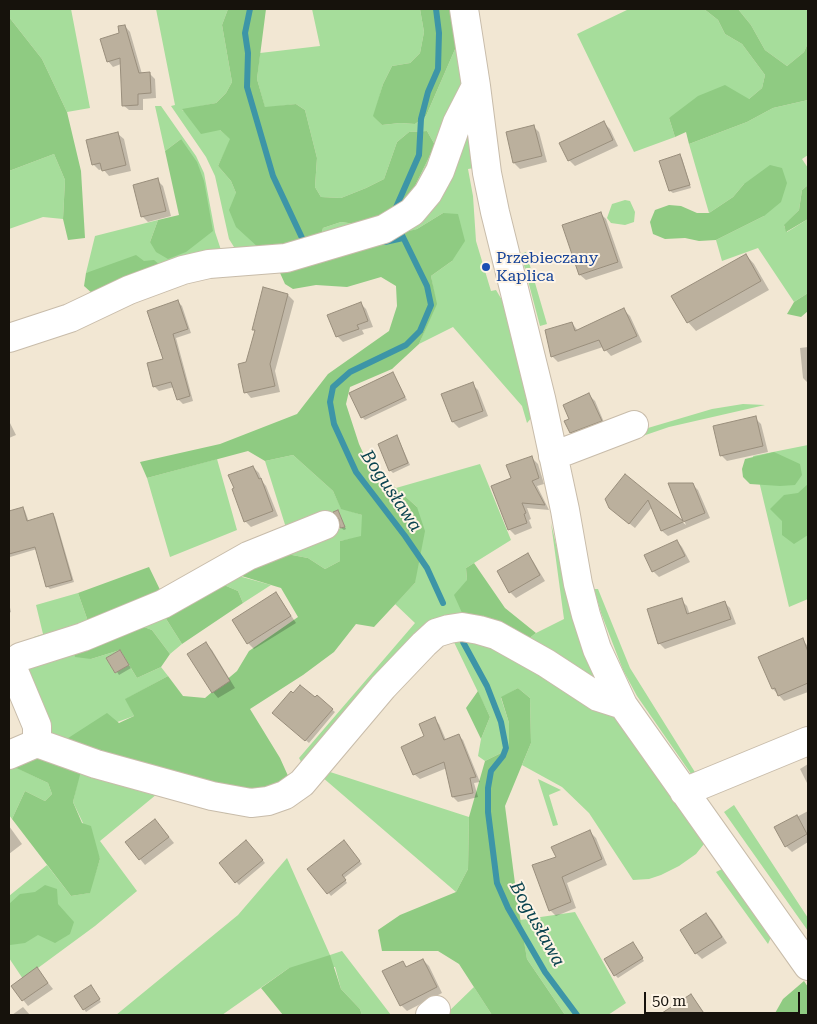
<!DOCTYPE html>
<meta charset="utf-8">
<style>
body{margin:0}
#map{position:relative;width:817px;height:1024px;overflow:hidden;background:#f2e7d3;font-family:"Roboto Serif",serif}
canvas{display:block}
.frame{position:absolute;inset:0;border:10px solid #16120c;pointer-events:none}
.scale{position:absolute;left:644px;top:992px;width:156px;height:22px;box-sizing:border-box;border:2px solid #16120c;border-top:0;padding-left:6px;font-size:15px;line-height:18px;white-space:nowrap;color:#16120c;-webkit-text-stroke:4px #fef4e5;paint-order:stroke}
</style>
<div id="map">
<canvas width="817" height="1024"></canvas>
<div class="frame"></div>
<div class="scale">50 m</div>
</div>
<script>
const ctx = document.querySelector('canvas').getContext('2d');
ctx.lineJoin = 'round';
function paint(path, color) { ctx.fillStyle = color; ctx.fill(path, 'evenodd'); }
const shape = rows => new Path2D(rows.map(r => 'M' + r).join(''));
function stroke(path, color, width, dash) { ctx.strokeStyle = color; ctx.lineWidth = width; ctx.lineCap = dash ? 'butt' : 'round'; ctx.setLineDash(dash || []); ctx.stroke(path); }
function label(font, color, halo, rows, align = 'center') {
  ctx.font = font + ' "Roboto Serif",serif'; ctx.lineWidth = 4; ctx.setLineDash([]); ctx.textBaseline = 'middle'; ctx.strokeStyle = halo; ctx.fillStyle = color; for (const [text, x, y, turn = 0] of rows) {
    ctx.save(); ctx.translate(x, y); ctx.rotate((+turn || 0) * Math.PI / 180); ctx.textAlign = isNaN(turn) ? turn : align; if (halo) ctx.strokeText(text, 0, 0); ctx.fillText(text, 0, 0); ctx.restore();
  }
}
const green = shape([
 [9,9,71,9,90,108,67,112,42,59,9,17],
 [156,9,228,9,222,25,232,82,226,93,216,103,182,110,220,130,231,139,218,166,231,181,259,248,239,255,229,239,215,176,206,157,171,106,175,105],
 [312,9,420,9,424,32,420,53,410,63,392,66,383,84,374,116,382,125,400,123,415,124,426,116,459,40,462,65,462,80,430,173,418,194,404,212,387,222,370,228,305,247,320,239,323,228,341,222,370,226,386,220,398,208,414,188,435,145,427,131,409,132,397,142,384,179,366,188,341,198,321,197,315,187,317,158,305,110,296,104,265,108,257,79,260,53,320,46],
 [629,9,704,9,718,20,725,34,742,44,765,75,762,88,749,99,669,118,675,137,634,152,577,34],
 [738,9,808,9,808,43,804,52,787,66,765,50,751,25],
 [808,100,808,155,802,159,808,168,808,185,802,190,799,210,784,226,787,232,808,219,808,293,794,302,758,248,722,261,716,240,764,216,744,184,733,197,709,213,689,144,747,122,773,108],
 [155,106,161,106,196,156,204,173,215,232,223,256,190,263,86,273,95,236,158,220,150,242,186,252,181,139,165,151],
 [469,129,474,168,468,169,473,196,476,241,491,291,496,290,508,310,533,416,527,423,522,406,453,327,419,344,436,304,431,276,452,261,443,213,417,229,390,237],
 [54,154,65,180,63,219,43,217,9,229,9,171],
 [625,200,630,201,635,212,634,222,625,225,611,223,607,218,612,204],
 [526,252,547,324,540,326,521,254],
 [743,404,765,405,669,427,628,441,631,433,712,409],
 [808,445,808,599,789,607,753,456],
 [293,455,333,491,341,508,362,515,362,537,340,541,340,561,325,569,308,558,276,552,344,527,338,510,287,531,265,461],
 [217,459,237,530,170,557,147,478],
 [480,464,511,540,466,568,467,580,463,615,304,767,299,758,415,623,395,604,415,583,417,507,396,488],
 [551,523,577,633,588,655,597,682,527,640,536,633,564,619],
 [235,575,271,585,243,603,238,591,217,582],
 [594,589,598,589,630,668,698,777,696,781,637,696,623,670,601,613],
 [78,593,90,627,38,643,34,637,43,634,36,605],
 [163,614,182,644,170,654,152,630,139,625],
 [481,637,619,717,706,836,704,844,696,854,679,866,661,875,649,879,633,880,589,813,562,787,522,765,531,743,530,698,518,688,501,698,509,723,509,749,485,761,478,756,481,739,490,717,452,638],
 [73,649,91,659,120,650,106,658,115,673,129,665,137,678,161,667,168,676,126,699,134,716,62,742,42,734,23,666],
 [26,754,234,810,231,814,228,814,157,794,100,841,137,891,95,926,23,979,9,958,9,896,47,865,71,896,89,893,100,859,73,802,80,771,13,766,48,783,52,794,45,801,25,791,12,819,9,815,9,762],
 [327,771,469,817,468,869,456,892,322,777],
 [538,779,561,790,549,795,558,825,553,826],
 [734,805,808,918,808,931,724,812],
 [287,858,330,955,342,951,391,1015,362,1015,360,1009,341,989,335,967,289,968,222,1015,116,1015,238,915],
 [728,868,772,935,768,944,716,872,722,869],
 [575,912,626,1003,608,1015,565,1015,527,959,520,920],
 [474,987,492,1015,445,1015]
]);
const forest = shape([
 [228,9,266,9,257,79,265,107,296,104,305,110,317,158,315,187,321,197,341,198,366,188,384,179,397,142,409,132,427,131,435,145,414,188,398,208,370,226,341,222,323,228,320,239,305,247,259,248,236,227,229,210,236,193,231,181,218,166,230,139,220,130,201,134,182,109,216,103,226,93,232,82,222,25],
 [420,9,454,9,459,40,426,116,415,124,400,123,382,125,373,116,383,84,392,66,410,63,420,53,424,32],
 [704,9,738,9,751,25,765,50,787,66,804,52,808,43,808,100,773,108,747,122,689,144,686,132,675,137,669,118,698,96,725,85,749,99,762,88,765,75,742,44,725,34,718,20],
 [9,17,42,59,67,112,81,171,85,238,68,240,63,219,65,180,54,154,9,171],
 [181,139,197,162,204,181,213,231,186,252,168,259,156,252,150,242,158,220,179,215,165,151],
 [770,165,782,168,787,183,781,202,764,216,716,240,699,241,685,238,665,239,653,234,650,222,655,210,669,205,681,206,697,213,709,213,733,197,744,184],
 [808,185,808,219,786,232,784,225,799,210,802,190],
 [443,213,458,214,465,241,452,261,431,276,437,304,419,344,392,369,350,387,346,404,359,444,370,468,396,488,417,507,425,531,415,583,374,627,356,624,334,652,303,675,250,709,280,758,289,778,269,789,243,790,199,786,62,742,107,713,119,723,134,716,125,699,168,676,183,696,205,698,237,671,249,651,298,617,281,588,235,574,276,552,308,558,325,569,340,561,340,541,361,536,362,515,341,509,333,491,293,455,265,461,248,451,147,478,140,462,220,444,297,414,328,374,389,331,397,306,396,286,381,277,347,287,316,285,293,289,285,284,276,264,417,229],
 [136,255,144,261,154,260,160,265,94,295,84,286,86,273],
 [808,293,808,311,801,317,787,314,794,302],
 [774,452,800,464,802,475,795,485,780,486,750,484,743,477,742,469,745,459],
 [808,484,808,535,794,544,782,535,782,521,770,509,784,495,798,493],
 [474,563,505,608,536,633,527,640,463,615,454,595,467,580,466,568],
 [149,567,164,598,90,627,78,593],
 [217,582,238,591,243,603,182,644,163,614],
 [139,625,152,630,170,654,161,667,137,678,120,650,91,659,75,657,73,649],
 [518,688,530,698,531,743,505,806,517,899,527,959,565,1015,492,1015,459,964,438,951,382,951,378,930,400,915,456,892,468,869,469,817,485,761,509,749,509,723,501,697],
 [478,691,490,717,481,739,466,708],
 [31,756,81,771,73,802,82,823,91,826,100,859,90,893,71,896,12,819,25,791,45,801,52,794,48,783,12,766],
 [45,885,57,889,58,904,74,922,70,934,55,943,38,935,25,943,10,945,9,904,20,894,35,892],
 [330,955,341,989,360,1009,362,1015,283,1015,261,988,289,968],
 [804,981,808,987,808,1015,774,1015,783,999]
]);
const shadow = shape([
 [125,26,130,32,142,74,149,73,155,79,156,98,143,99,143,110,129,110,123,105,121,64,113,67,108,61],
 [604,123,610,129,618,146,575,166,569,160],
 [534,127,539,132,547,162,520,169,514,163,507,133],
 [118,134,124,139,131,171,109,176,103,169,99,170,93,164],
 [680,156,682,158,691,188,673,193,670,191],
 [157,180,163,186,171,216,148,222,142,216],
 [600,213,606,219,623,268,586,280,580,275],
 [746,255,754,264,769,290,696,331,688,322],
 [264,289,288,295,294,301,275,371,280,392,251,398,246,392,247,363,256,331,253,329],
 [178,302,182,306,191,333,176,338,193,401,183,404,178,399,174,387,159,391,154,386,165,360],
 [360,303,366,309,373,327,362,330,364,334,343,342,337,336],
 [624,310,630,316,642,342,611,356,603,347,558,362,552,356,572,323,578,331],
 [808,347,808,383,803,378,800,348],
 [393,373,407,400,365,420,362,417],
 [472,384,478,390,488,416,459,428,453,422,443,395],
 [589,395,595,401,606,427,576,438,571,432,571,419],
 [755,418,761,424,768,452,727,461,721,455],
 [9,421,16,435,9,438],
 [397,437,399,440,410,465,393,473,390,470],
 [532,458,538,464,544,484,537,486,549,510,527,508,531,519,529,520,532,528,515,535,509,529,512,479],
 [253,467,259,473,262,481,266,486,278,516,251,527,245,521],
 [625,475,686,525,669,485,692,484,698,490,710,518,668,536,662,531,652,507,635,528,616,513],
 [23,508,25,511,29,522,53,515,55,517,74,582,50,589,47,586,37,549,10,557,9,555,9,512],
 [337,511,346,529,344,530,341,528,340,518],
 [677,541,682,547,690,562,659,577,653,571],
 [527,555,533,561,545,581,516,598,510,592,498,572],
 [275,594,281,600,296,623,254,649,248,643],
 [681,600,687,606,690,615,724,602,730,608,736,624,665,649,659,643],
 [9,603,11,612,9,613],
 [802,640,808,646,808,692,784,701,773,689,760,658],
 [206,644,212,650,235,688,218,698,213,692],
 [120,651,131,668,119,675,108,658],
 [317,697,335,712,309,743,276,715],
 [434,719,439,724,446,740,458,735,463,740,480,782,474,783,478,797,458,802,453,797,447,768,420,779,414,774,426,737],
 [808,764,808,785,800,769],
 [808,811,808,842,792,852,786,846,776,828],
 [9,826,22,844,9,854],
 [161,827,174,843,145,865,140,859],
 [590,832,596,838,607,865,567,883,576,908,556,916,550,910,557,858],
 [249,844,265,863,239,885,220,863],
 [347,845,362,864,344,878,347,883,331,896,309,869],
 [706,914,712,920,727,943,702,959,696,953],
 [635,946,644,961,618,978,615,975],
 [423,960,429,966,442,993,407,1011,401,1005,402,962,408,968],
 [37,969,53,989,28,1006,12,986],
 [93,990,101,1002,86,1012,84,1009],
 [691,995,706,1015,667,1015,665,1013],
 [23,1007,30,1015,12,1015]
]);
const stream = shape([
 [250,9,245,33,248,53,247,87,273,176,303,240],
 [394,212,419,155,421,119,428,92,438,69,439,33,436,9],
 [400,231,427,286,431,305,420,331,406,345,350,372,333,387,330,402,334,424,356,472,405,536,427,568,443,603],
 [385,242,403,238],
 [463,642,487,686,501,722,506,748,503,756,491,771,488,788,488,812,497,883,508,908,545,972,577,1015]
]);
const building = shape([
 [125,25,139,73,150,72,151,93,138,94,138,105,122,106,120,58,107,62,100,39,119,33,118,26,125,25],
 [604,121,613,140,568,161,559,143,604,121],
 [534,125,542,156,513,163,506,132,534,125],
 [118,132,126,165,102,171,100,163,92,165,86,140,118,132],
 [680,154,690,185,669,191,659,161,680,154],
 [158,178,166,211,141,217,133,185,158,178],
 [601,212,618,262,579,275,562,225,601,212],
 [746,254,761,281,687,323,671,296,746,254],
 [263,287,288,294,270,364,275,386,244,393,238,364,246,362,255,330,252,330,263,287],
 [178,300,188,329,173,334,190,396,177,400,171,382,153,387,147,363,163,359,147,311,178,300],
 [361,302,368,321,357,325,359,329,336,337,327,315,361,302],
 [624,308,637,336,604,351,599,340,551,357,545,330,572,322,575,331,624,308],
 [393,372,405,397,361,418,349,393,393,372],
 [473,382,483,411,452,422,441,394,473,382],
 [589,393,602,421,570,433,564,421,569,419,563,405,589,393],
 [756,416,763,446,720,456,713,426,756,416],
 [397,435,408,463,389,471,378,444,397,435],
 [532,456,539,478,532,481,545,505,522,503,526,513,524,514,527,523,508,530,491,486,511,478,506,465,532,456],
 [253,466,259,479,261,478,273,511,244,522,232,489,234,488,228,475,253,466],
 [625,474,683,521,668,483,693,483,705,513,661,531,648,500,629,524,609,508,605,499,625,474],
 [23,507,27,521,53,513,72,580,46,587,35,547,9,554,9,511,23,507],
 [338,510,345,527,340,528,339,519,333,512,338,510],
 [677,540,685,556,652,572,644,555,677,540],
 [528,553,540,575,509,593,497,571,528,553],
 [276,592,291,616,247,644,232,620,276,592],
 [682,598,687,614,725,601,731,619,658,644,647,609,682,598],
 [803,638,808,652,808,683,778,696,775,688,772,689,758,657,803,638],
 [206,642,230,681,212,693,187,654,206,642],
 [120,650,129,665,115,673,106,658,120,650],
 [300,685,315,697,317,695,333,709,305,741,272,713,291,691,293,693,300,685],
 [435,717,444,740,459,734,476,777,470,778,473,793,452,797,444,762,413,775,401,747,424,736,419,724,435,717],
 [797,815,807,834,785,847,774,827,797,815],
 [155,819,169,837,139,860,125,842,155,819],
 [590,830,602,859,562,877,571,902,549,911,532,865,556,857,551,847,590,830],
 [246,840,263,860,235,883,219,863,246,840],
 [344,840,360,861,342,875,346,880,327,894,307,869,344,840],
 [706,913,722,937,695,954,680,930,706,913],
 [633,942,643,958,614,976,604,959,633,942],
 [423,959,437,987,400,1006,382,971,403,961,406,967,423,959],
 [37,967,48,983,22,1001,11,986,37,967],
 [91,985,100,999,83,1010,74,996,91,985],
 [691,994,705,1015,659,1015,691,994]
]);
const minor = shape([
 [464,9,476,86,487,173,495,212,541,398,565,510,578,584,586,615,597,649,623,705,808,966],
 [9,338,70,318,129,290,183,270,209,264,286,258,384,229,412,212,428,193,440,171,457,123,476,86],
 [553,456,634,425],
 [37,743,37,726,14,671,14,663,20,657,83,637,163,604,248,556,325,525],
 [9,755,37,743,96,764,212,796,251,803,268,801,285,795,302,783,383,687,424,644,436,633,449,629,462,627,479,630,496,635,546,663,598,697,623,705],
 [684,792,808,741],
 [430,1015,436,1010]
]);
const markers = [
 [486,267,5,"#1a4fb4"]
];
const transitNames = [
 ["Przebieczany",496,258],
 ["Kaplica",496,276]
];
const waterNames = [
 ["Bogusława",391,491,56],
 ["Bogusława",537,924,61]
];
paint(green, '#a6dd9b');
paint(forest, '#8fcb82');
paint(shadow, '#0003');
stroke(stream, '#3d95a7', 6);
paint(building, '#bbb09d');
stroke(building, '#998e7c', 1);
stroke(minor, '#c8bcaa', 30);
stroke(minor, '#fff', 28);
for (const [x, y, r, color] of markers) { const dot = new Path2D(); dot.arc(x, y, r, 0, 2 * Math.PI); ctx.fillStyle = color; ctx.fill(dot); stroke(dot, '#fef4e5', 2); }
label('16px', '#164399', '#fef4e5', transitNames, 'left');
label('italic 18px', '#0b4450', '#fef4e5', waterNames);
</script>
